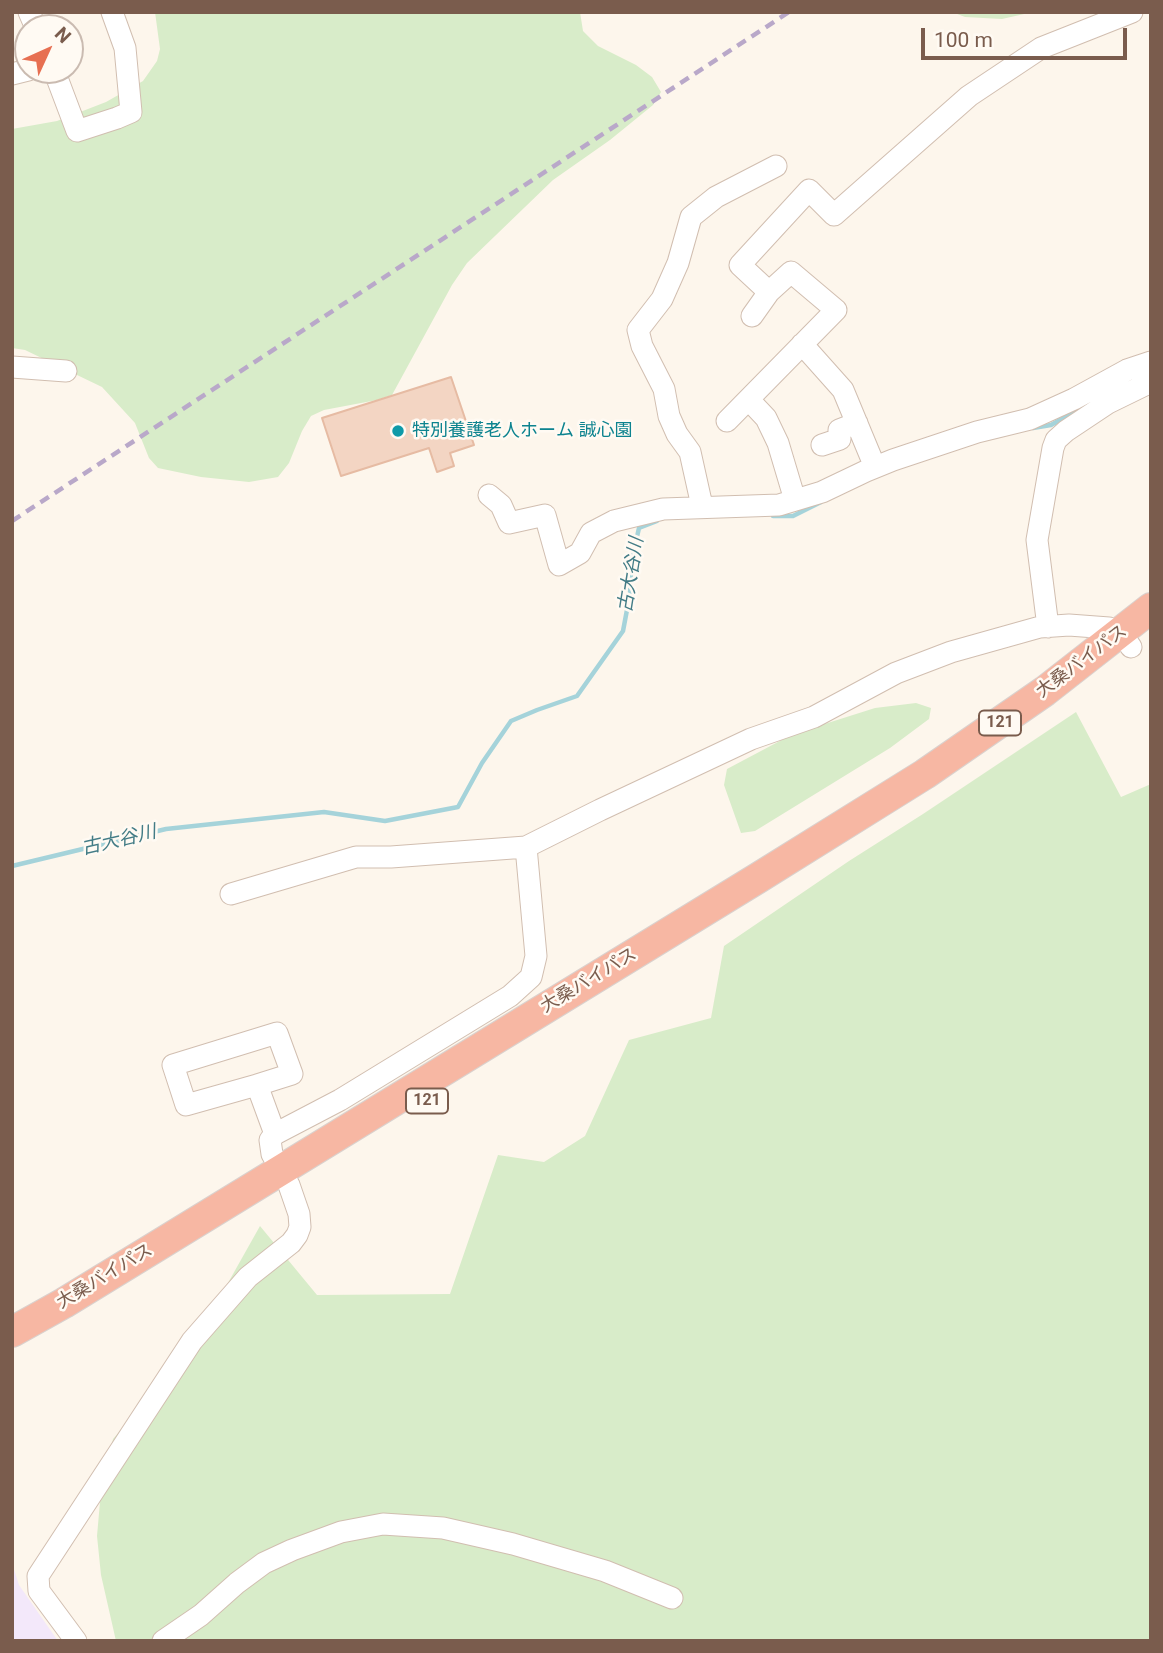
<!DOCTYPE html>
<html>
<head>
<meta charset="utf-8">
<style>
	body { margin:0 }
	#map { position:relative; width:1163px; height:1653px; overflow:hidden; background:#fdf6ec; font-family:Roboto,sans-serif }
	canvas { display:block }
	.frame { position:absolute; inset:0; border:14px solid #7a5c4d; pointer-events:none }
	.north { position:absolute; left:14px; top:14px; width:70px; height:70px; box-sizing:border-box; background:#fffaf3; border:2px solid #cabbb1; border-radius:50%; rotate:45deg; font-size:19px; font-weight:700; line-height:28px; text-align:center; color:#7a5c4d }
	.north::after { content:''; display:block; margin:auto; width:24px; height:32px; background:#e76f51; clip-path:polygon(50% 0,100% 100%,50% 72%,0 100%) }
	.scale { position:absolute; left:921px; top:28px; width:206px; height:32px; box-sizing:border-box; border:4px solid #7a5c4d; border-top:0; padding-left:9px; font-size:21px; line-height:24px; white-space:nowrap; color:#7a5c4d; -webkit-text-stroke:5px #fffaf3; paint-order:stroke }
</style>
</head>
<body>
<div id="map">
<canvas width="1163" height="1653"></canvas>
<div class="frame"></div>
<div class="north">N</div>
<div class="scale">100 m</div>
</div>
<script>
const ctx = document.querySelector('canvas').getContext('2d');
ctx.lineJoin = 'round';
function fill(path, color) { ctx.fillStyle = color; ctx.fill(path, 'evenodd'); }
const shape = rows => new Path2D(rows.map(r => 'M' + r).join(''));
function strokePath(path, color, width, dash) { ctx.strokeStyle = color; ctx.lineWidth = width; ctx.lineCap = dash ? 'butt' : 'round'; ctx.setLineDash(dash || []); ctx.stroke(path); }
function drawText(font, color, halo, rows, align = 'center') {
  ctx.font = font + ' Roboto,"Noto Sans JP",sans-serif'; ctx.lineWidth = 5; ctx.setLineDash([]); ctx.textBaseline = 'middle'; ctx.strokeStyle = halo; ctx.fillStyle = color; for (const [text, x, y, turn = 0] of rows) {
    ctx.save(); ctx.translate(x, y); ctx.rotate((+turn || 0) * Math.PI / 180); ctx.textAlign = isNaN(turn) ? turn : align; if (halo) ctx.strokeText(text, 0, 0); ctx.fillText(text, 0, 0); ctx.restore();
  }
}
fill(shape([
	[12,1563,19,1585,58,1641,12,1641]
]), '#f3e8fa');
fill(shape([
	[155,12,580,12,583,31,598,46,636,65,652,77,661,92,653,105,610,140,553,180,467,263,452,285,392,395,377,400,324,410,311,416,302,431,289,463,278,477,249,482,201,477,158,468,149,458,135,423,102,387,25,350,12,348,12,129,57,121,106,102,143,81,157,61,160,49],
	[952,12,1033,12,1002,19,965,17],
	[916,703,931,708,929,719,890,748,755,831,741,833,724,785,727,769,793,734,875,708],
	[1076,712,1121,797,1151,784,1151,1641,116,1641,101,1575,97,1536,100,1502,113,1439,133,1416,170,1386,260,1226,317,1295,450,1294,498,1155,544,1162,585,1136,629,1040,711,1018,724,946,849,861,923,814]
]), '#d8ecc9');
strokePath(shape([
	[1033,428,1051,425,1092,402],
	[773,516,793,516,821,502],
	[12,866,166,829,324,812,385,821,458,807,482,763,511,721,537,710,577,696,623,631,630,594,631,563,639,528,657,521]
]), '#a5d3da', 4.5);
const building = shape([
	[451,377,474,445,450,453,454,466,437,472,429,448,341,476,322,418,451,377]
]);
fill(building, '#f3d5c3');
strokePath(building, '#e6bba3', 2);
const minor = shape([
	[29,12,36,28],
	[54,70,77,131,117,118,131,112,125,48,112,12],
	[12,74,28,70],
	[769,292,740,265,809,190,834,215,969,96,1041,48,1132,12],
	[802,344,843,390,875,467],
	[12,367,66,371],
	[749,400,766,418,778,443,795,500],
	[727,421,836,310,791,272,769,292,752,316],
	[822,445,840,439,839,430,857,423],
	[489,495,501,505,509,523,545,515,559,565,580,553,591,533,614,521,663,509,779,505,822,492,866,471,893,460,977,432,1030,419,1074,399,1127,370,1151,362],
	[702,506,690,452,677,434,669,416,664,389,642,346,638,330,662,299,678,263,691,217,716,197,776,166],
	[1048,627,1037,540,1053,448,1056,440,1066,431,1108,403,1151,382],
	[231,894,356,857,391,857,526,847,600,810,751,739,814,717,896,673,951,652,1040,627,1069,625,1109,628,1121,633,1131,647],
	[257,1085,186,1105,173,1065,277,1033,292,1074,257,1085,275,1134],
	[76,1641,39,1591,38,1576,192,1341,248,1277,291,1243,297,1235,300,1227,299,1214,289,1185,272,1154,270,1140,275,1134,340,1100,510,996,531,977,536,956,526,847],
	[163,1641,201,1615,237,1583,264,1563,292,1550,341,1532,383,1524,443,1528,513,1544,605,1571,672,1598]
]);
const highway = shape([
	[12,1332,64,1303,758,878,925,774,1045,691,1151,608]
]);
strokePath(minor, '#d1beb0', 23);
strokePath(highway, '#dad1cd', 32);
strokePath(minor, '#fff', 21);
strokePath(highway, '#f7b7a3', 30);
strokePath(shape([
	[12,521,789,12]
]), '#b9a8c9', 4.5, [10, 7]);
for (const [x, y, r, color] of [
	[398,431,7,"#0f9aa8"]
]) { const dot = new Path2D(); dot.arc(x, y, r, 0, 2 * Math.PI); ctx.fillStyle = color; ctx.fill(dot); strokePath(dot, '#fffaf3', 2.5); }
for (const [x, y, w] of [
	[1000,723,42],
	[427,1101,42]
]) { const box = new Path2D(); box.roundRect(x - w / 2, y - 12.5, w, 25, 5); ctx.fillStyle = '#fffaf3'; ctx.fill(box); strokePath(box, '#7a5c4d', 2); }
drawText('bold 16px', '#7a5c4d', null, [
	["121",1000,723],
	["121",427,1101]
]);
drawText('18px', '#0d838f', '#fffaf3', [
	["特別養護老人ホーム 誠心園",412,431]
], 'left');
drawText('18px', '#7a5c4d', '#fffaf3', [
	["大桑バイパス",1082,662,-37],
	["大桑バイパス",589,981,-31],
	["大桑バイパス",105,1277,-31]
]);
drawText('italic 19px', '#437c86', '#fffaf3', [
	["古大谷川",632,575,-81],
	["古大谷川",119,841,-13]
]);
</script>
</body>
</html>
